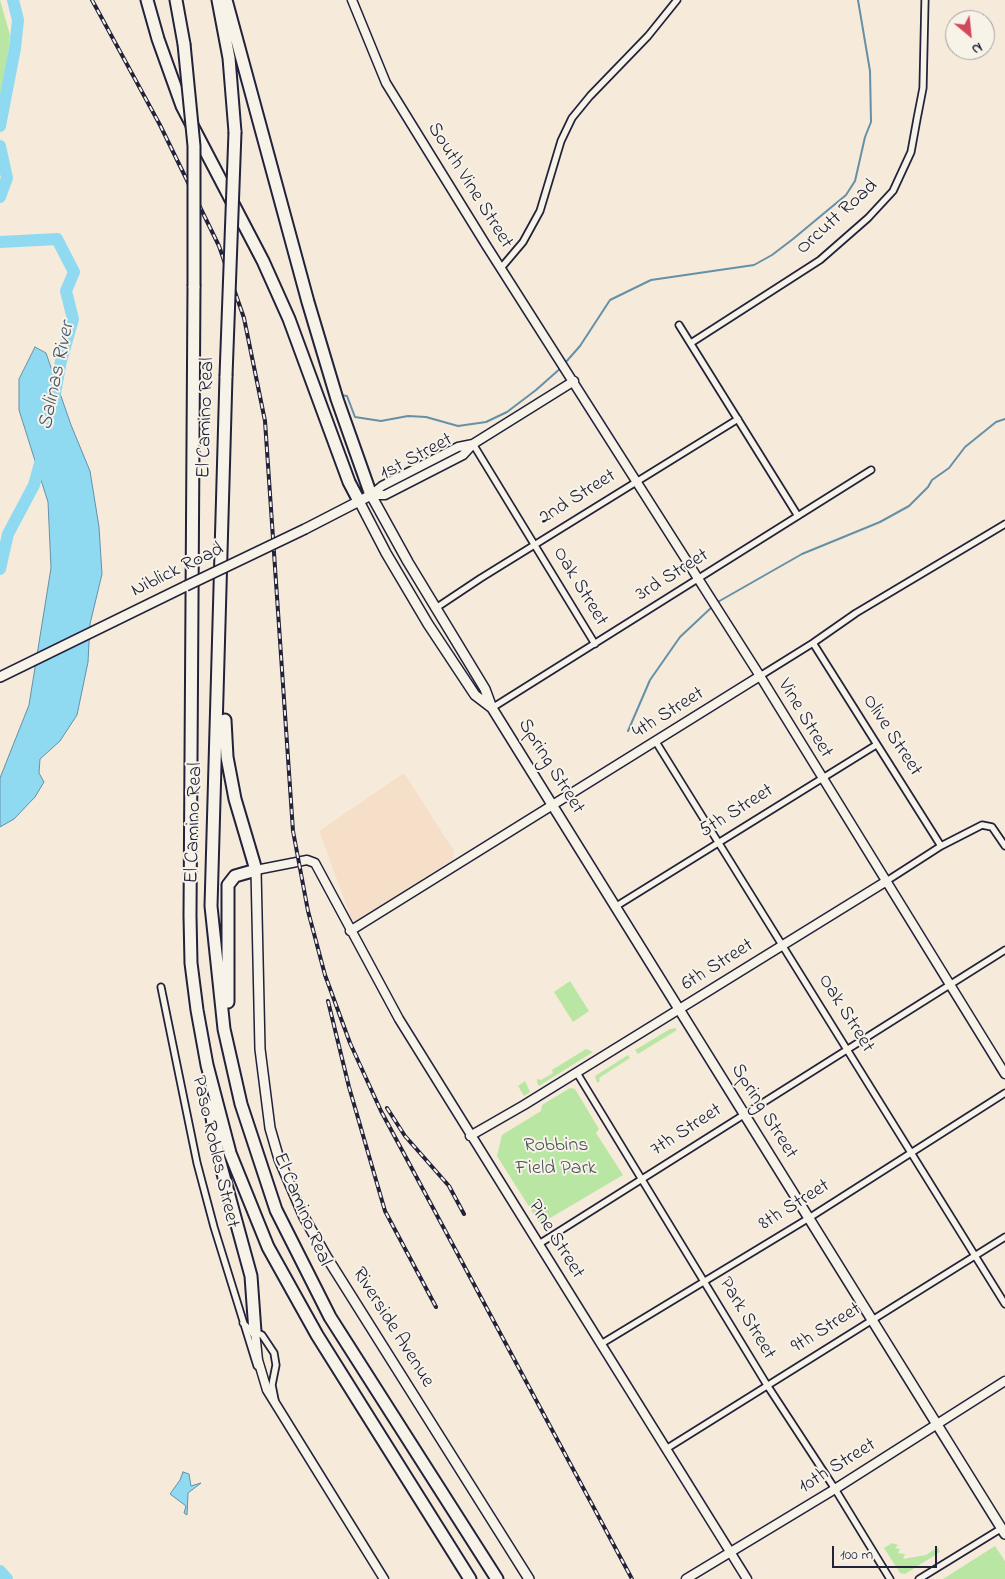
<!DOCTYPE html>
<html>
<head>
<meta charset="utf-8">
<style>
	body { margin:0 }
	#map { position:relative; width:1005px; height:1579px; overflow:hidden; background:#f6eada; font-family:"Indie Flower",sans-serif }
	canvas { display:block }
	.north { position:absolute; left:945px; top:10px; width:50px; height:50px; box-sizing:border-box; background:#f7f3e8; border:1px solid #a29fa3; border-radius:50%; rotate:152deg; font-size:14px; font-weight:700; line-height:20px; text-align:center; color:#22223b }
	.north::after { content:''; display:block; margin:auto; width:18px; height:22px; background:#d1495b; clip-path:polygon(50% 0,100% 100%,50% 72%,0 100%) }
	.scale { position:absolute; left:832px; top:1546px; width:105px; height:22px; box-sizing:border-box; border:2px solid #22223b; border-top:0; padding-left:6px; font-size:15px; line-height:18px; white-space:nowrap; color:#22223b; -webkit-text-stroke:4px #f7f3e8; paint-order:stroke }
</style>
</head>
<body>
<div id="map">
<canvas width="1005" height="1579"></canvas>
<div class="north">N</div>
<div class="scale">100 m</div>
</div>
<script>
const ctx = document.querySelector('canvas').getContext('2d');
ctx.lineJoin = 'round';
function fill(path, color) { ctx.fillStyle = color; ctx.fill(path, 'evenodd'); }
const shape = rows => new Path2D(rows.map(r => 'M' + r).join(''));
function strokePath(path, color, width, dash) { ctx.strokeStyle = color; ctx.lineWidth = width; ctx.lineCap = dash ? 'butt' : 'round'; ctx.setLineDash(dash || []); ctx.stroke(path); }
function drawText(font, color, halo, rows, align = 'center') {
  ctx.font = font + ' "Indie Flower",sans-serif'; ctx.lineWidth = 4; ctx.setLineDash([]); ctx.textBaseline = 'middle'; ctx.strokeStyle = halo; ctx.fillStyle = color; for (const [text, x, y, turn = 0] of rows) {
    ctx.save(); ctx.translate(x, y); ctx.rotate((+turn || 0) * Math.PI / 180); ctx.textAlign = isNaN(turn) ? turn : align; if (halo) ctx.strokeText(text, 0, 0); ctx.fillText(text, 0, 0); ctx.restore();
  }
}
fill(shape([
	[404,773,454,851,453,859,359,921,352,920,319,831]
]), '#f5dfc9');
fill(shape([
	[0,0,10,35,7,64,0,96],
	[570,981,589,1011,573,1022,554,992],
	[675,1028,677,1030,638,1054,635,1050,670,1029],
	[586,1049,593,1052,539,1086,537,1083,537,1079,541,1080,553,1073,552,1070],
	[628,1055,630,1058,599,1078,600,1081,597,1083,595,1076],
	[525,1081,530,1092,524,1096,518,1086],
	[570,1088,575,1089,599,1129,596,1133,623,1175,540,1224,497,1156,502,1135,541,1111,542,1105],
	[756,1325,772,1350,766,1354,762,1352,750,1332],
	[892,1543,898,1545,895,1548,900,1549,898,1553,905,1554,903,1559,926,1555,938,1547,940,1552,905,1574,900,1573,884,1548],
	[995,1546,1005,1561,1005,1579,943,1579]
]), '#bae6a4');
const water = shape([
	[35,347,46,353,71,425,90,471,99,527,102,574,90,624,88,662,77,715,60,741,40,759,39,773,44,782,35,797,14,819,0,827,0,778,29,705,51,568,48,502,19,410,19,379,35,347],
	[183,1472,189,1474,191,1486,201,1483,188,1493,187,1515,184,1513,186,1506,170,1494,180,1480,183,1472]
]);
fill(water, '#90daf1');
strokePath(water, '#6490a8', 1);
strokePath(shape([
	[565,363,580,346,610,300,651,280,754,265,772,255,793,239,846,195,855,181,865,137,871,122,870,71,858,0],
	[340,395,347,396,355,417,381,421,408,416,426,417,458,426,486,422,507,412,536,390,562,367],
	[716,603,802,554,880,522,909,506,928,487,932,480,949,468,965,447,996,422,1005,419],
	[628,731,650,680,680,637,713,606]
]), '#6490a8', 2);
strokePath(shape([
	[0,126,15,48,18,20,13,0],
	[0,146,7,178,0,197],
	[0,242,57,239,74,272,66,291,73,319,61,361,54,399],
	[0,569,8,534,34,485,42,456],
	[0,1571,7,1579]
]), '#90daf1', 12);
const minor = shape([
	[501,268,523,242,540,211,561,141,572,118,590,96,648,36,677,0],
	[679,325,798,516],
	[691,343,820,260,868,218,893,191,911,152,917,119,923,88,925,0],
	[473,444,595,644],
	[436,608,481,578,738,419],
	[813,643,941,846],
	[760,676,813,643,856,613,1005,524],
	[492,708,871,470],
	[656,742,1005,1304],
	[885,882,941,846,982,825,992,827,1005,846],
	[615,907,876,745],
	[161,987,197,1163,214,1227,257,1366],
	[577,1073,767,1385,835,1489,890,1579],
	[539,1244,1005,950],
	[243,1323,250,1330,262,1335,274,1353,276,1365,272,1385,275,1400],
	[601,1344,809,1218,1005,1093],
	[666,1449,1005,1237],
	[919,1579,1002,1528]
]);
const tertiary = shape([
	[352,0,386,83,486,245,760,676,1005,1074],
	[371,495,385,495,463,455,473,444,574,381],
	[371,495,382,486,458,447,473,444],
	[256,870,307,860,315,863,399,1019,747,1579],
	[350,931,760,676],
	[470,1136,524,1105,885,882],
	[255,1332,258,1360,267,1390,384,1579],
	[686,1579,835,1489,1005,1381]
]);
const secondary = shape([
	[359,501,386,553,428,624,475,695,492,708],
	[305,529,371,495,408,562,485,689,492,708,1005,1534],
	[0,677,186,586],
	[256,870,260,1049,270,1128,279,1159,304,1217,326,1256,529,1579]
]);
const motorway = shape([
	[147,0,158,39,182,106,263,261,289,319,349,482,359,501],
	[176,0,184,44],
	[218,0,229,58,235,132],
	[226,0,308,302,337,399,371,495],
	[194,286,190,916,191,963,197,1010,207,1065,230,1153,268,1247,317,1335,470,1579],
	[226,376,211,906,224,1029,241,1104,276,1210,330,1317,497,1579],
	[225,720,227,757,235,799,256,870,235,876,228,885,228,1002],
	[210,1106,219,1159,251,1276,255,1332]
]);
strokePath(minor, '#22223b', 9);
strokePath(tertiary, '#22223b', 11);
strokePath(secondary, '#22223b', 12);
strokePath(motorway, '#22223b', 15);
strokePath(minor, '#f7f3e8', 5.5);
strokePath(tertiary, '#f7f3e8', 8);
strokePath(secondary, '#f7f3e8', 9);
strokePath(motorway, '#f7f3e8', 11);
const rail = shape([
	[92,0,160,125,219,246,244,318,265,421,293,831,308,911,325,975,350,1043,381,1111,632,1579],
	[328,1001,349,1087,385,1211,436,1307],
	[387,1108,405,1136,449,1186,464,1214]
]);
strokePath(rail, '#22223b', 4);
strokePath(rail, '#f7f3e8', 2, [5.5]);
const secondaryBridge = shape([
	[186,586,305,529]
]);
const motorwayBridge = shape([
	[184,44,194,146,194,286],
	[226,376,235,132]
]);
strokePath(secondaryBridge, '#22223b', 12, []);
strokePath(motorwayBridge, '#22223b', 15, []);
strokePath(secondaryBridge, '#f7f3e8', 9);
strokePath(motorwayBridge, '#f7f3e8', 11);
drawText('20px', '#22223b', '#f7f3e8', [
	["South Vine Street",469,186,58],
	["Orcutt Road",838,218,-42],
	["El Camino Real",207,418,-88],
	["1st Street",417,458,-28],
	["2nd Street",578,498,-32],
	["Niblick Road",178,571,-26],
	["3rd Street",673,576,-32],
	["Oak Street",579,587,59],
	["4th Street",669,714,-32],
	["Vine Street",804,719,59],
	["Olive Street",891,736,57],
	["Spring Street",550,767,58],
	["5th Street",737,812,-32],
	["El Camino Real",195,823,-88],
	["6th Street",718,966,-32],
	["Oak Street",845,1014,58],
	["Spring Street",763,1112,58],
	["7th Street",687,1131,-33],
	["Paso Robles Street",214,1152,77],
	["8th Street",795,1206,-32],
	["El Camino Real",301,1210,67],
	["Pine Street",555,1240,58],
	["Park Street",746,1319,59],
	["Riverside Avenue",392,1328,58],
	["9th Street",827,1329,-32],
	["10th Street",838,1467,-32]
]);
drawText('20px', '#485355', '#f7f3e8', [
	["Robbins",556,1147],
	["Field Park",556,1170]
]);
drawText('italic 21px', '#435972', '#f7f3e8', [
	["Salinas River",58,376,-78]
]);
</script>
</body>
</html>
